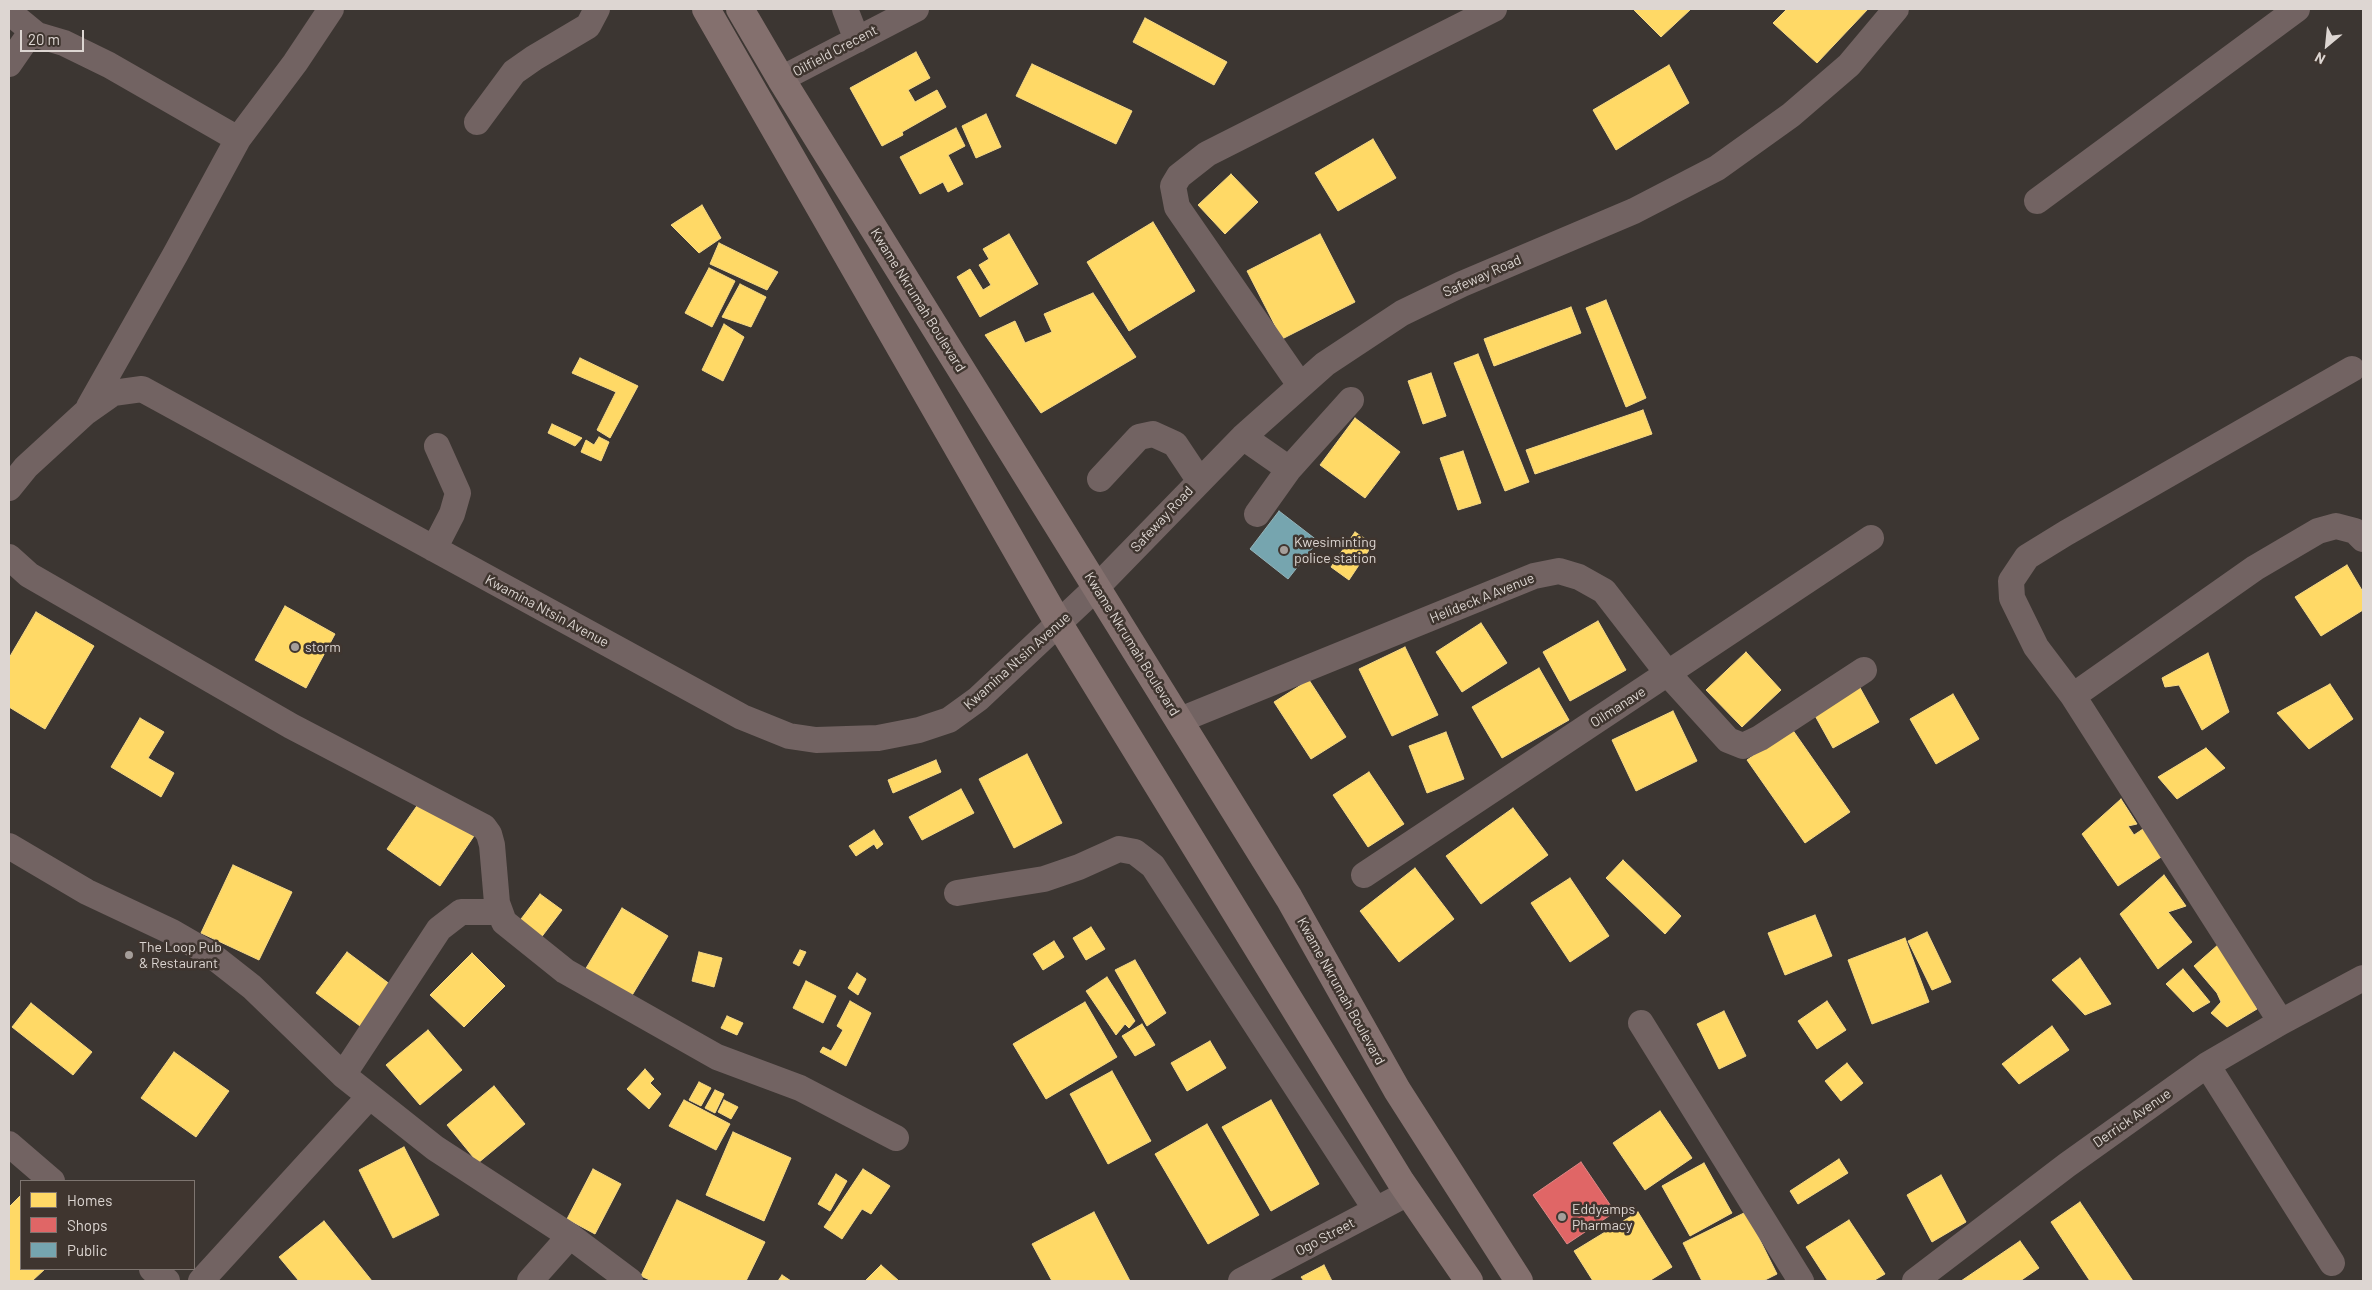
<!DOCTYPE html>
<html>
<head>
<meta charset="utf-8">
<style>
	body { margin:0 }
	#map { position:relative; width:2372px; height:1290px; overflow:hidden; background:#3c3632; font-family:Barlow,sans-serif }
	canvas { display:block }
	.frame { position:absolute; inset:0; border:10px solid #ddd6d2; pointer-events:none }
	.legend { position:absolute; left:20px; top:1180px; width:175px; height:90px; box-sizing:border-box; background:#3f352f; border:1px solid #7e7570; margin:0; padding:6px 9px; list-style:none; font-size:15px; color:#ddd6d2 }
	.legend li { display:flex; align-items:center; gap:10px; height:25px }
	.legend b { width:25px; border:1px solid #7e7570 }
	.north { position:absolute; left:2302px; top:20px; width:50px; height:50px; -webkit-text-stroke:4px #3f352f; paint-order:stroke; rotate:208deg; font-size:14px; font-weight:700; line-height:20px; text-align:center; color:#ddd6d2 }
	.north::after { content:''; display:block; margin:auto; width:18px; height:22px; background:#ddd6d2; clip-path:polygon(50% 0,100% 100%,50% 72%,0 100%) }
	.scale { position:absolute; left:20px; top:30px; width:64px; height:22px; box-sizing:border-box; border:2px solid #ddd6d2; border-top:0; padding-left:6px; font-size:15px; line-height:18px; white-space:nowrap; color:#ddd6d2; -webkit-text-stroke:4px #3f352f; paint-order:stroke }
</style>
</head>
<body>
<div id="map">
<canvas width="2372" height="1290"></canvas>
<div class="frame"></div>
<ul class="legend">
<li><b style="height:14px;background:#ffd966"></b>Homes</li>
<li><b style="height:14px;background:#e06666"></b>Shops</li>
<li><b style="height:14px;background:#76a5af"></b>Public</li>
</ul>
<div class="north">N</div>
<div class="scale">20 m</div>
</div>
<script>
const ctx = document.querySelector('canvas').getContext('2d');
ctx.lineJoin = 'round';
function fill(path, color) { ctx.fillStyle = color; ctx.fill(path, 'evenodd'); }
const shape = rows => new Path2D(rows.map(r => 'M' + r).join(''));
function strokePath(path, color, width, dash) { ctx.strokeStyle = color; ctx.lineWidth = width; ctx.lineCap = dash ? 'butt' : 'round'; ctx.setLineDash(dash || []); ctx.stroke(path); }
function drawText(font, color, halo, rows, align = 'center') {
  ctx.font = font + ' Barlow,sans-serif'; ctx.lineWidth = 5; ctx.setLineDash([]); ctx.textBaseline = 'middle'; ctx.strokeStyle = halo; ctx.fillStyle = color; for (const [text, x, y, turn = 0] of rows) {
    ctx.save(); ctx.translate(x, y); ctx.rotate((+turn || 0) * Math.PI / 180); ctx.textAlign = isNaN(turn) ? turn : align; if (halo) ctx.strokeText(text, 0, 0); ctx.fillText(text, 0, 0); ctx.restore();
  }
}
const homes = shape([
	[1633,9,1691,9,1661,37,1633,9],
	[1787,9,1868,9,1817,63,1773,23,1787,9],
	[1145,18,1227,62,1214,85,1133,42,1145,18],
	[916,52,930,78,908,90,915,102,937,90,946,107,902,132,903,135,882,146,850,88,916,52],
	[1032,64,1132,111,1116,144,1016,96,1032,64],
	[1669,65,1689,103,1616,150,1593,110,1669,65],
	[986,114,1001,147,976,158,962,126,986,114],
	[956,128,965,146,948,155,963,184,948,192,943,182,920,194,900,157,956,128],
	[1373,139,1396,178,1338,211,1315,173,1373,139],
	[1231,174,1258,202,1225,234,1198,205,1231,174],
	[702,205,721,238,699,253,671,225,702,205],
	[1153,222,1195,291,1129,331,1087,262,1153,222],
	[1009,234,1038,284,980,317,957,277,970,269,983,290,991,285,979,265,989,259,983,249,1009,234],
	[1320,234,1355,302,1282,339,1247,271,1320,234],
	[719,243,778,272,767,290,710,264,719,243],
	[709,268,735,281,712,327,685,313,709,268],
	[740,284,766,297,751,327,722,317,740,284],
	[1093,293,1136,357,1041,413,985,335,1015,321,1025,343,1052,332,1044,314,1093,293],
	[1606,300,1646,398,1626,407,1586,308,1606,300],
	[1571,307,1581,333,1494,366,1484,339,1571,307],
	[724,324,744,337,723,381,702,370,724,324],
	[1478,354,1529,482,1505,491,1454,363,1478,354],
	[580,358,638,386,610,438,597,430,616,392,572,373,580,358],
	[1431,373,1446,416,1423,424,1408,381,1431,373],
	[1643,410,1652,434,1535,474,1526,450,1643,410],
	[1355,418,1400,452,1365,498,1320,465,1355,418],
	[552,424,582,438,575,446,548,433,552,424],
	[599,437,609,442,601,461,581,452,586,440,594,445,599,437],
	[1463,451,1481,503,1458,510,1440,458,1463,451],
	[1355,532,1373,544,1349,580,1331,567,1355,532],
	[2347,565,2363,592,2363,610,2321,636,2295,597,2347,565],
	[285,606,335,634,306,688,255,660,285,606],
	[36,612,94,646,45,729,9,707,9,658,36,612],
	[1598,621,1626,670,1570,701,1543,652,1598,621],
	[1481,623,1507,663,1462,692,1436,652,1481,623],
	[1405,647,1438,715,1392,736,1359,669,1405,647],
	[1746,652,1781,690,1742,727,1706,690,1746,652],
	[2208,653,2229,712,2202,730,2179,685,2165,687,2162,678,2208,653],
	[1539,668,1569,720,1502,758,1472,707,1539,668],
	[1309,680,1346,737,1311,759,1274,702,1309,680],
	[2330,684,2353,719,2309,749,2277,713,2330,684],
	[1859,686,1879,722,1833,748,1813,712,1859,686],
	[1953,694,1979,739,1936,764,1910,719,1953,694],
	[1673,711,1697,761,1636,791,1612,740,1673,711],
	[140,718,164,732,148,758,174,773,161,797,111,767,140,718],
	[1792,729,1850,812,1805,843,1747,760,1792,729],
	[1446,732,1464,779,1427,793,1409,746,1446,732],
	[2206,748,2225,768,2177,799,2158,777,2206,748],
	[1027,754,1062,823,1014,848,979,779,1027,754],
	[936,760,941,772,893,793,888,780,936,760],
	[1369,772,1404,824,1368,847,1333,795,1369,772],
	[961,789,974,813,922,840,909,817,961,789],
	[2121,799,2137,824,2128,826,2134,835,2149,825,2167,853,2118,886,2082,834,2121,799],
	[421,800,474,836,440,886,387,849,421,800],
	[1513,808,1548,855,1481,904,1446,856,1513,808],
	[874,830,883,844,877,849,874,844,856,856,849,846,874,830],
	[1623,860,1681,916,1665,934,1606,878,1623,860],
	[233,865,292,892,259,960,201,933,233,865],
	[1415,868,1454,919,1399,962,1360,911,1415,868],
	[2164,875,2186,906,2168,912,2192,942,2158,969,2120,914,2164,875],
	[1570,878,1609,936,1570,962,1531,903,1570,878],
	[540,894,562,910,540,939,518,923,540,894],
	[622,908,668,936,628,1002,582,975,622,908],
	[1815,915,1832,956,1785,975,1768,933,1815,915],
	[1091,927,1105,949,1086,960,1073,938,1091,927],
	[1927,932,1951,982,1932,990,1908,941,1927,932],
	[1905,938,1929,1002,1872,1024,1848,960,1905,938],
	[1054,941,1064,957,1043,970,1033,954,1054,941],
	[2219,944,2257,1009,2227,1027,2211,1013,2221,1002,2217,993,2194,966,2219,944],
	[800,950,806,952,799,966,793,963,800,950],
	[347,952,391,985,360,1026,316,993,347,952],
	[699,952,722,958,714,987,692,981,699,952],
	[472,953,505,986,464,1027,430,995,472,953],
	[2080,958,2111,1004,2085,1015,2052,980,2080,958],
	[1135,960,1166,1013,1147,1026,1115,970,1135,960],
	[2183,969,2210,1002,2193,1012,2166,984,2183,969],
	[857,973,866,979,858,995,848,988,857,973],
	[1107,977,1135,1021,1129,1028,1125,1024,1116,1035,1086,991,1107,977],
	[806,981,836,996,823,1023,793,1008,806,981],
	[850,1001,871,1013,846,1066,820,1052,823,1047,831,1051,843,1030,837,1026,850,1001],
	[1827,1001,1846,1030,1817,1049,1798,1021,1827,1001],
	[1085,1002,1117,1057,1046,1099,1013,1044,1085,1002],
	[31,1003,92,1052,73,1075,12,1027,31,1003],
	[1724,1011,1746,1056,1719,1069,1697,1024,1724,1011],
	[727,1016,743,1023,737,1035,721,1028,727,1016],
	[1142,1024,1155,1045,1135,1056,1122,1036,1142,1024],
	[2052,1026,2069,1050,2019,1084,2002,1064,2052,1026],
	[428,1030,462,1070,420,1105,386,1065,428,1030],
	[1210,1041,1226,1068,1187,1091,1171,1063,1210,1041],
	[174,1052,229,1091,196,1137,141,1098,174,1052],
	[1847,1063,1863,1083,1841,1101,1825,1081,1847,1063],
	[645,1069,654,1079,650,1083,661,1094,649,1109,627,1089,645,1069],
	[1112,1071,1151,1141,1108,1164,1070,1094,1112,1071],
	[699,1082,711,1088,701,1106,689,1100,699,1082],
	[494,1086,525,1124,478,1163,447,1125,494,1086],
	[715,1090,724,1094,715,1113,705,1108,715,1090],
	[684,1100,730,1124,716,1150,669,1126,684,1100],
	[724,1100,738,1107,731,1119,718,1112,724,1100],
	[1271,1100,1319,1184,1271,1211,1222,1127,1271,1100],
	[1660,1111,1692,1158,1645,1190,1613,1143,1660,1111],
	[1207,1124,1259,1215,1208,1244,1155,1154,1207,1124],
	[733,1132,791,1158,764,1221,706,1195,733,1132],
	[404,1147,439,1215,393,1238,359,1170,404,1147],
	[1839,1159,1848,1173,1798,1204,1790,1191,1839,1159],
	[1704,1163,1732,1213,1690,1236,1662,1186,1704,1163],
	[593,1169,621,1184,595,1234,567,1219,593,1169],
	[863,1169,890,1186,871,1214,862,1209,842,1239,824,1227,863,1169],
	[836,1174,847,1181,830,1211,818,1204,836,1174],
	[1941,1175,1966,1222,1932,1242,1907,1195,1941,1175],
	[21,1195,21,1269,45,1269,32,1281,9,1281,9,1207,21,1195],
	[677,1200,765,1242,746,1281,652,1281,641,1276,677,1200],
	[2080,1202,2133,1281,2090,1281,2051,1222,2080,1202],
	[1094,1212,1130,1281,1052,1281,1032,1244,1094,1212],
	[1638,1212,1672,1267,1649,1281,1593,1281,1574,1251,1638,1212],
	[1746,1212,1777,1274,1763,1281,1702,1281,1683,1243,1746,1212],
	[1849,1220,1885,1274,1873,1281,1828,1281,1806,1247,1849,1220],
	[324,1221,372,1281,299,1281,279,1257,324,1221],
	[2020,1241,2039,1268,2020,1281,1961,1281,2020,1241],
	[881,1265,899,1281,865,1281,881,1265],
	[1324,1265,1332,1281,1304,1281,1301,1277,1324,1265],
	[782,1275,791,1281,778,1281,782,1275]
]);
fill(homes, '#ffd966');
strokePath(homes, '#f5d886', 1);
const shops = shape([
	[1581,1162,1615,1212,1567,1244,1533,1195,1581,1162]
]);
fill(shops, '#e06666');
strokePath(shops, '#df8886', 1);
const public = shape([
	[1279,511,1318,541,1288,579,1250,549,1279,511]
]);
fill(public, '#76a5af');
strokePath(public, '#95b4ba', 1);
strokePath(shape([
	[845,9,857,40],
	[9,12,37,35],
	[9,64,27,38,37,35,64,43,109,65,238,139],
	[781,79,916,9],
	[477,122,514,72,534,58,588,26,597,9],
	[2037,201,2297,9],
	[1300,385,1177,207,1173,186,1179,176,1207,154,1494,9],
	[89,407,175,255,238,139,295,63,331,9],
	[1243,437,1289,469,1257,514],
	[1289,469,1351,400],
	[1100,479,1139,437,1153,434,1175,444,1199,480],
	[9,488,26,467,86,412,113,393,142,389,742,717,789,736,816,740,878,738,919,730,949,720,978,699,1096,588,1243,437,1325,364,1402,313,1462,284,1634,211,1717,168,1791,115,1849,65,1896,9],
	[434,549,452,514,458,493,437,446],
	[9,557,29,575,291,726,484,827,489,834,492,845,497,903,504,922,565,971,717,1057,800,1088,896,1138],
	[2073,696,2255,568,2318,531,2336,526,2355,531,2363,539],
	[1180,720,1534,576,1559,571,1579,577,1604,591,1669,675,1728,740,1743,746,1760,738,1864,670],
	[9,846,87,892,172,932,210,954,252,987,343,1075,435,1148,570,1236,630,1281],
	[1364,875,1871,538],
	[957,893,1044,879,1079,867,1119,849,1135,852,1153,866,1376,1210],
	[2281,1022,2073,696,2036,647,2012,598,2011,581,2027,557,2066,533,2352,369],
	[1641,1023,1801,1281],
	[2207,1065,2332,1263],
	[343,1075,439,929,461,912,499,912],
	[9,1144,52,1181],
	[152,1269,167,1281],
	[201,1281,369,1097],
	[530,1281,570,1236],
	[1241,1281,1408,1193],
	[1915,1281,2067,1165,2207,1065,2281,1022,2363,978]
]), '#726362', 26);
strokePath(shape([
	[706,9,1059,624,1401,1182,1469,1281],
	[740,9,781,79,1289,898,1397,1090,1519,1281]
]), '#84706e', 28);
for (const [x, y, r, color] of [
	[1284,550,5,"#a59e9a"],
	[295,647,5,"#a59e9a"],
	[129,955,5,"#a59e9a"],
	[1562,1217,5,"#a59e9a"]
]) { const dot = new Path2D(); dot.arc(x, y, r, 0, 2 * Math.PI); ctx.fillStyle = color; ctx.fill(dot); strokePath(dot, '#3f352f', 2); }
drawText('14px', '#ddd6d2', '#3f352f', [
	["Oilfield Crecent",835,51,-28],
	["Safeway Road",1482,276,-24],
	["Kwame Nkrumah Boulevard",918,300,58],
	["Safeway Road",1162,519,-47],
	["Helideck A Avenue",1482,598,-22],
	["Kwamina Ntsin Avenue",547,611,28],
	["Kwame Nkrumah Boulevard",1132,644,58],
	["Kwamina Ntsin Avenue",1017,661,-42],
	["Oilmanave",1618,707,-33],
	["Kwame Nkrumah Boulevard",1341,991,61],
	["Derrick Avenue",2132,1118,-35],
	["Ogo Street",1325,1237,-28]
]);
drawText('14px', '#ddd6d2', '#3f352f', [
	["Kwesiminting",1294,542],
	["police station",1294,558],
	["storm",305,647],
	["The Loop Pub",139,947],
	["& Restaurant",139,963],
	["Eddyamps",1572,1209],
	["Pharmacy",1572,1225]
], 'left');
</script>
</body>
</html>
